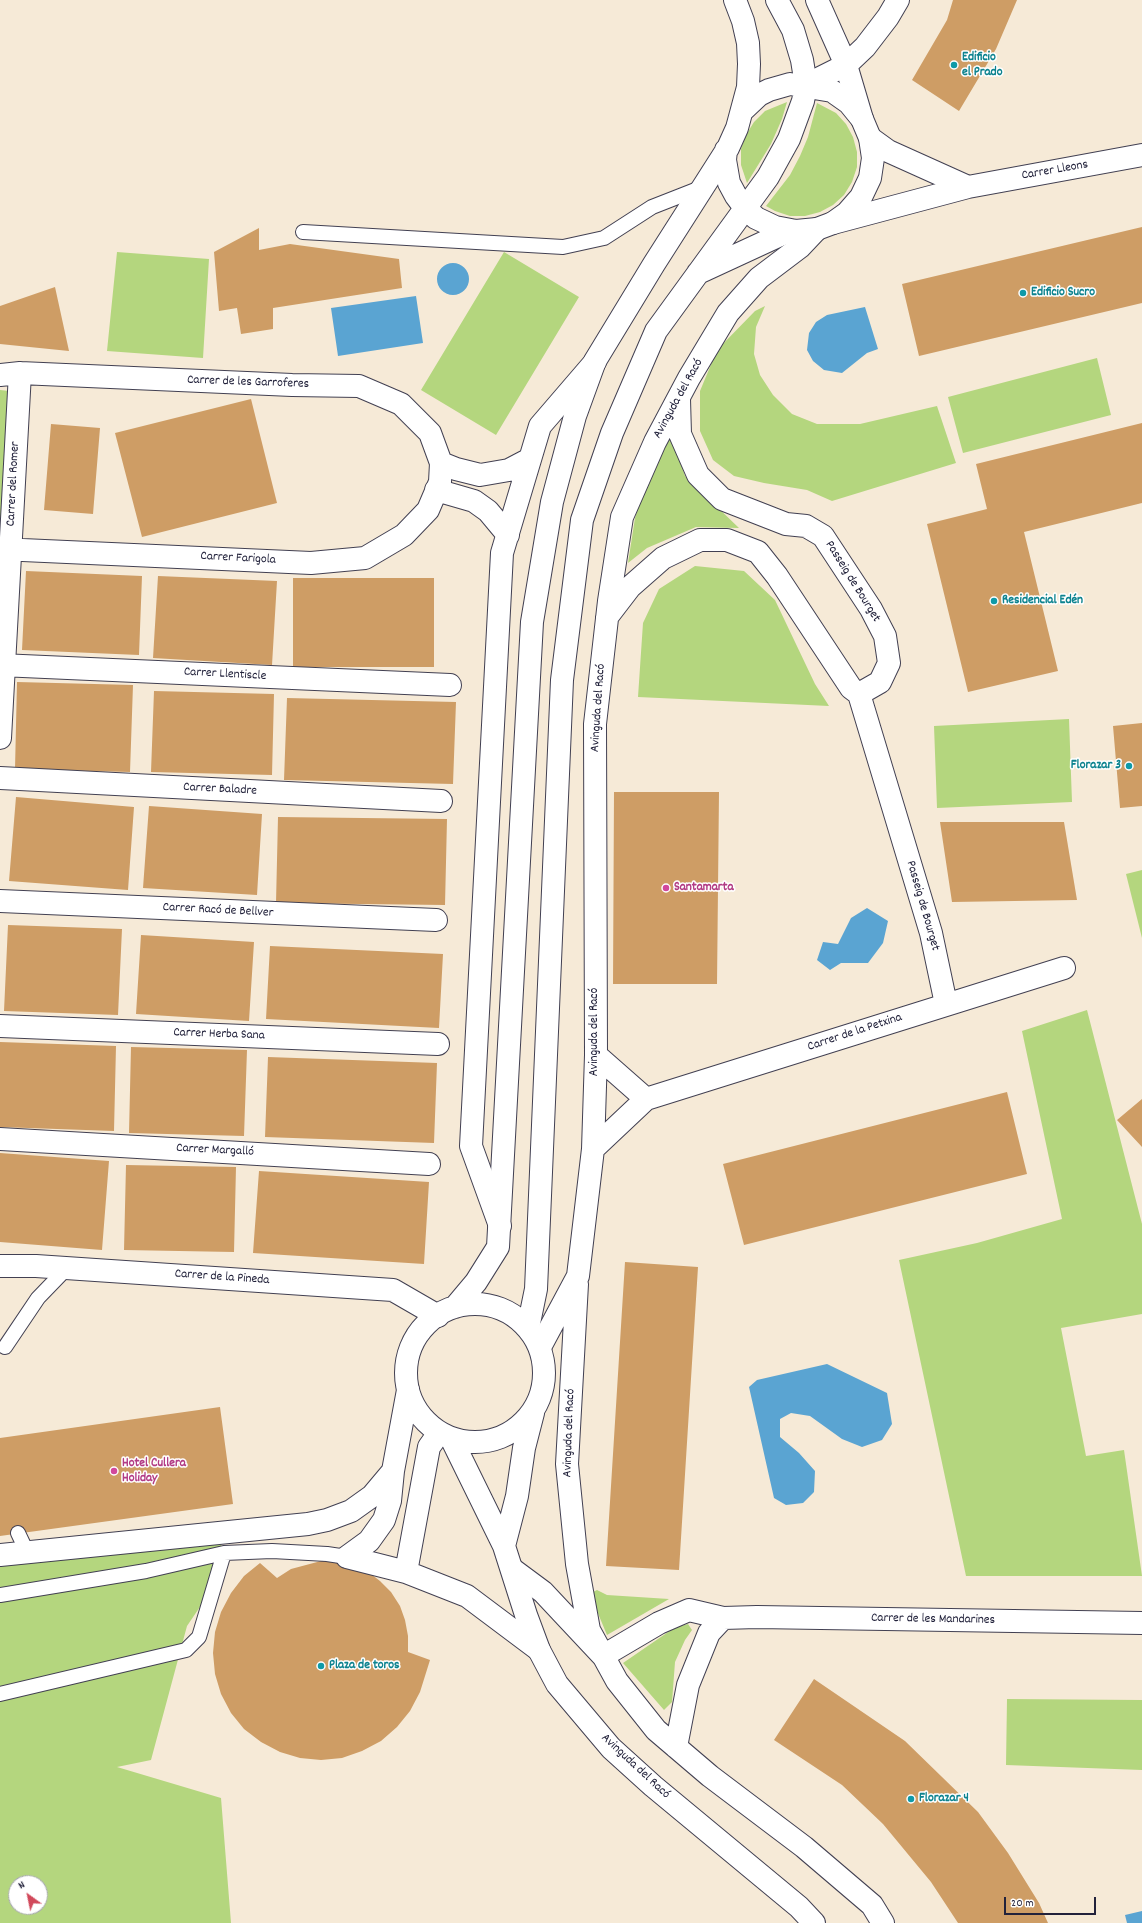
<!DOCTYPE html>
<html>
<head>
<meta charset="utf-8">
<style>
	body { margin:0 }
	#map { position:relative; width:1142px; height:1923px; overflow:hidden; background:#f6ead7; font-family:Dekko,sans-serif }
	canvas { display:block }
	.north { position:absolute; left:8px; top:1875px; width:40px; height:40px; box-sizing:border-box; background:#fff; border:1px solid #a7a7b1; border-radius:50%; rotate:327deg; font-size:11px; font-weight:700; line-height:16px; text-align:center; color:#22223b }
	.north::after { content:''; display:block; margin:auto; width:14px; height:18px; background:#d1495b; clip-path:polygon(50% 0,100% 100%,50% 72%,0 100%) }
	.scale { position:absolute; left:1004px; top:1897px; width:92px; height:18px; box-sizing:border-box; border:2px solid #22223b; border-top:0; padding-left:5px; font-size:12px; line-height:14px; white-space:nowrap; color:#22223b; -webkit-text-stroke:3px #fff; paint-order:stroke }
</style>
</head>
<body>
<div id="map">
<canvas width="1142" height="1923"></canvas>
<div class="north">N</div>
<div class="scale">20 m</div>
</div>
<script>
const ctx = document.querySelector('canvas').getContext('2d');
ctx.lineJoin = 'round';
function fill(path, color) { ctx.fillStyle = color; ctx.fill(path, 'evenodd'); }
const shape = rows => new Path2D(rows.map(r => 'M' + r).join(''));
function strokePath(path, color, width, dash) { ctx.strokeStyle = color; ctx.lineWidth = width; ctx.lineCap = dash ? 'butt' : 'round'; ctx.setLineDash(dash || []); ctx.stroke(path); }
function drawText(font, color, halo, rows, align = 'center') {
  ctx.font = font + ' Dekko,sans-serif'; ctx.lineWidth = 3; ctx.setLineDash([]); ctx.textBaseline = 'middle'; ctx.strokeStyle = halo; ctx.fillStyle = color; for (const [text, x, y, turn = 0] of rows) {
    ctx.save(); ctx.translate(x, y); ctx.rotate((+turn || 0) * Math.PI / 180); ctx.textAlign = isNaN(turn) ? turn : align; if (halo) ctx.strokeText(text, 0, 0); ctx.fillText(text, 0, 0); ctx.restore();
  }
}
fill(shape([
	[787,102,782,119,771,144,747,183,741,165,741,149,746,135,754,122,765,111],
	[817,103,836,113,846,124,853,137,857,152,857,167,852,182,844,195,833,205,820,212,805,216,790,216,775,211,766,206,790,175,800,156,808,137],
	[117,252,209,259,203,358,107,351],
	[504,252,579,297,496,435,421,390],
	[765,306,756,327,754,354,760,375,773,395,792,414,817,424,860,424,937,406,956,463,832,501,807,490,764,483,734,476,713,460,700,431,700,391,717,350,755,311],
	[1097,358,1111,415,963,453,948,397],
	[0,390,9,391,1,526,0,526],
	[668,420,685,476,739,528,696,527,647,548,628,563,635,518,652,459],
	[695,566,744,571,775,600,815,684,829,706,638,697,643,623,659,589],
	[1069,719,1072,802,937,808,934,726],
	[1142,870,1142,938,1126,874],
	[1087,1010,1142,1224,1142,1314,1061,1328,1086,1456,1124,1450,1142,1576,966,1576,899,1260,977,1243,1062,1219,1022,1031],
	[224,1534,210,1592,187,1626,151,1760,117,1767,221,1798,231,1923,0,1923,0,1564],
	[16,1883,40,1883,40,1907,16,1907],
	[597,1590,607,1595,669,1599,607,1635,592,1599,591,1593],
	[688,1624,692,1630,685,1640,675,1662,672,1702,664,1710,623,1663,674,1628],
	[1007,1699,1142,1700,1142,1770,1006,1765]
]), '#b4d67e');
fill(shape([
	'437 279a16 16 0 1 1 32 0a16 16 0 1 1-32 0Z',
	[416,296,423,343,338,356,331,308],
	[865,307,878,349,867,353,842,373,824,370,813,361,807,350,809,333,816,322,827,315],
	[867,908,888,921,883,943,868,963,841,963,830,970,817,960,823,942,838,944,851,918],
	[827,1364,887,1393,892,1424,882,1440,862,1447,842,1439,810,1416,791,1413,780,1419,780,1437,799,1453,815,1471,814,1492,803,1503,786,1505,774,1498,749,1387,757,1380],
	[1142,1911,1142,1923,1127,1923,1125,1915]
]), '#5aa4d2');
fill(shape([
	[953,0,1017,0,996,49,959,111,912,80,947,20],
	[1142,227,1142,303,919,356,902,284],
	[259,228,259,250,290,244,399,259,402,288,273,308,273,329,241,334,237,308,219,311,214,252],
	[55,287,69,351,0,344,0,306],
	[251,399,277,503,142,537,115,433],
	[1142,423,1142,503,1024,532,1058,671,968,692,927,524,987,509,976,464],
	[51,424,100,428,93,514,44,510],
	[26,571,142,576,139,655,22,650],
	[158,576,277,581,272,665,153,658],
	[293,578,434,578,434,667,293,667],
	[17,682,133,685,130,772,15,769],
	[154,691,274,694,272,775,151,772],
	[287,698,456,702,453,784,284,780],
	[1142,723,1142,806,1120,808,1113,726],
	[614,792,719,792,717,984,613,984],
	[16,797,134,807,128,890,9,881],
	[149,806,262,814,257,895,143,888],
	[278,817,447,819,445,905,276,903],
	[940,822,1064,822,1077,900,952,902],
	[8,925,122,929,118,1015,4,1011],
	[141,935,254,942,249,1021,136,1014],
	[270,946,443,954,439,1028,266,1019],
	[0,1042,116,1046,114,1131,0,1127],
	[131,1047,247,1050,244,1136,129,1133],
	[268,1057,437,1063,434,1143,265,1137],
	[1007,1092,1027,1174,744,1245,723,1164],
	[1142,1099,1142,1147,1117,1120],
	[0,1153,109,1161,102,1250,0,1242],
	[126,1165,236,1167,234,1252,124,1250],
	[259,1171,429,1182,424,1264,253,1253],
	[625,1262,698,1267,679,1570,606,1566],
	[220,1407,233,1504,0,1536,0,1438],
	[321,1561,337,1561,367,1571,380,1581,391,1592,400,1606,405,1620,408,1636,408,1652,430,1660,420,1692,410,1711,397,1727,381,1741,362,1751,342,1758,321,1760,300,1758,280,1752,261,1742,244,1729,231,1713,221,1694,215,1674,213,1653,215,1632,221,1612,231,1593,244,1576,260,1563,277,1578,291,1569],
	[814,1679,905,1741,978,1812,1008,1853,1039,1903,1048,1923,958,1923,931,1882,883,1824,842,1785,774,1740]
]), '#ce9d65');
const service = shape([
	[303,232,563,247,604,238,652,207,703,187],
	[5,1347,38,1298,67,1268],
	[18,1533,27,1552],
	[0,1595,146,1571,224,1553,272,1551,327,1554,347,1557],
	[0,1694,186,1650,199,1637,224,1553]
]);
const minor = shape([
	[817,0,846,65,862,119],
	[806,85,846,65,865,47,888,17,898,0],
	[870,138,888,151,968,187],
	[833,223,968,187,1142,155],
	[0,375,20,373,292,385,359,386,401,404,430,433,441,463,440,482,428,510,404,535,365,558,311,563,0,549],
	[441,463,456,469,480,475,509,470,530,459],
	[436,490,474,501,488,511,508,535],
	[607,617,630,587,663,558,700,540,727,540,758,552,777,576,851,688,859,694,880,682,889,663,885,636,871,609,823,536,806,526,786,524,722,499,698,475,680,434,679,399],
	[0,665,450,685],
	[859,694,931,933,946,1004],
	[0,738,20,373],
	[0,778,441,801],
	[0,901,436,920],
	[0,1026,438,1044],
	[646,1099,1064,968],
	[0,1139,429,1164],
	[593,1149,646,1099,596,1055],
	[500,1226,471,1146,502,553,540,426,595,362],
	[0,1266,36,1266,393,1290,438,1316],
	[577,1284,567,1464,577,1564,589,1630,617,1681,656,1730,710,1776,804,1847,872,1905,883,1923],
	[540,1347,578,1276,593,1149,596,1055,595,724,609,601,622,517,655,442,689,378,728,313,759,278,800,247,817,229],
	[0,1555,308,1524,327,1520,351,1511,372,1496,393,1471,408,1390],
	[347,1557,406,1572,467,1596,539,1650],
	[347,1557,369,1541,384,1520,390,1501,393,1471],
	[512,1569,543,1592,603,1656,659,1623,689,1610,723,1618,709,1633,688,1685,676,1747],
	[406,1572,429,1447,439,1433],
	[723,1618,757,1617,1142,1623]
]);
const tertiary = shape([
	[726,150,725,160,729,183,736,196,745,208,756,218,775,227,796,231,817,229,833,223,847,213,861,197,870,178,873,158,870,138,862,119,849,103,832,91,790,84,769,90,759,95,742,111],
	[698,273,791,230],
	'406 1373a69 69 0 1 1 138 0a69 69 0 1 1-138 0Z',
	[455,1307,476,1282,498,1247,532,622,552,502,575,416,595,361,654,264,728,148,737,128,748,87,749,64,748,43,743,21,735,0],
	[528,1328,536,1289,562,680,582,520,612,433,656,331,768,177,789,139,803,101,806,85,802,60,793,30,777,0],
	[451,1438,504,1546,526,1615,539,1650,557,1684,611,1748,653,1786,799,1907,814,1923],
	[504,1546,517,1496,524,1448,533,1413]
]);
strokePath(service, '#424052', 16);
strokePath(minor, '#424052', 24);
strokePath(tertiary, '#424052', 24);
strokePath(service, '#fff', 14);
strokePath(minor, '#fff', 22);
strokePath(tertiary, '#fff', 22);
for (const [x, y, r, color] of [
	[954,65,4,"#0f9aa8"],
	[1023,293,4,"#0f9aa8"],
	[994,601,4,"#0f9aa8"],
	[1129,766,4,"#0f9aa8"],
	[666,888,4,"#d1479c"],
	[114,1471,4,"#d1479c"],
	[321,1666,4,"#0f9aa8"],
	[911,1799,4,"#0f9aa8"]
]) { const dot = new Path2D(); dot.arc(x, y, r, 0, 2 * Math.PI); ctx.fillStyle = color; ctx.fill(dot); strokePath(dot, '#fff', 1.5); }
drawText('bold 13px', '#0d838f', '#fff', [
	["Edificio",962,58],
	["el Prado",962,73],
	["Edificio Sucro",1031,293],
	["Residencial Edén",1002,601],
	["Florazar 3",1121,766,"right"],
	["Plaza de toros",329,1666],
	["Florazar 4",919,1799]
], 'left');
drawText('13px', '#22223b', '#fff', [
	["Carrer Lleons",1055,171,-10],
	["Carrer de les Garroferes",248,383,2],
	["Avinguda del Racó",679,399,-61],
	["Carrer del Romer",14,484,-87],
	["Carrer Farigola",238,559,3],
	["Passeig de Bourget",852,582,58],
	["Carrer Llentiscle",225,675,3],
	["Avinguda del Racó",599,708,-86],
	["Carrer Baladre",220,790,3],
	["Passeig de Bourget",922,906,74],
	["Carrer Racó de Bellver",218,911,3],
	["Avinguda del Racó",595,1032,-90],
	["Carrer de la Petxina",855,1033,-18],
	["Carrer Herba Sana",219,1035,2],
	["Carrer Margalló",215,1151,3],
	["Carrer de la Pineda",222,1278,4],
	["Avinguda del Racó",570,1433,-88],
	["Carrer de les Mandarines",933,1620,1],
	["Avinguda del Racó",635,1767,43]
]);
drawText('bold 13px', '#b23c85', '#fff', [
	["Santamarta",674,888],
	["Hotel Cullera",122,1464],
	["Holiday",122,1479]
], 'left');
</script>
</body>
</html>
